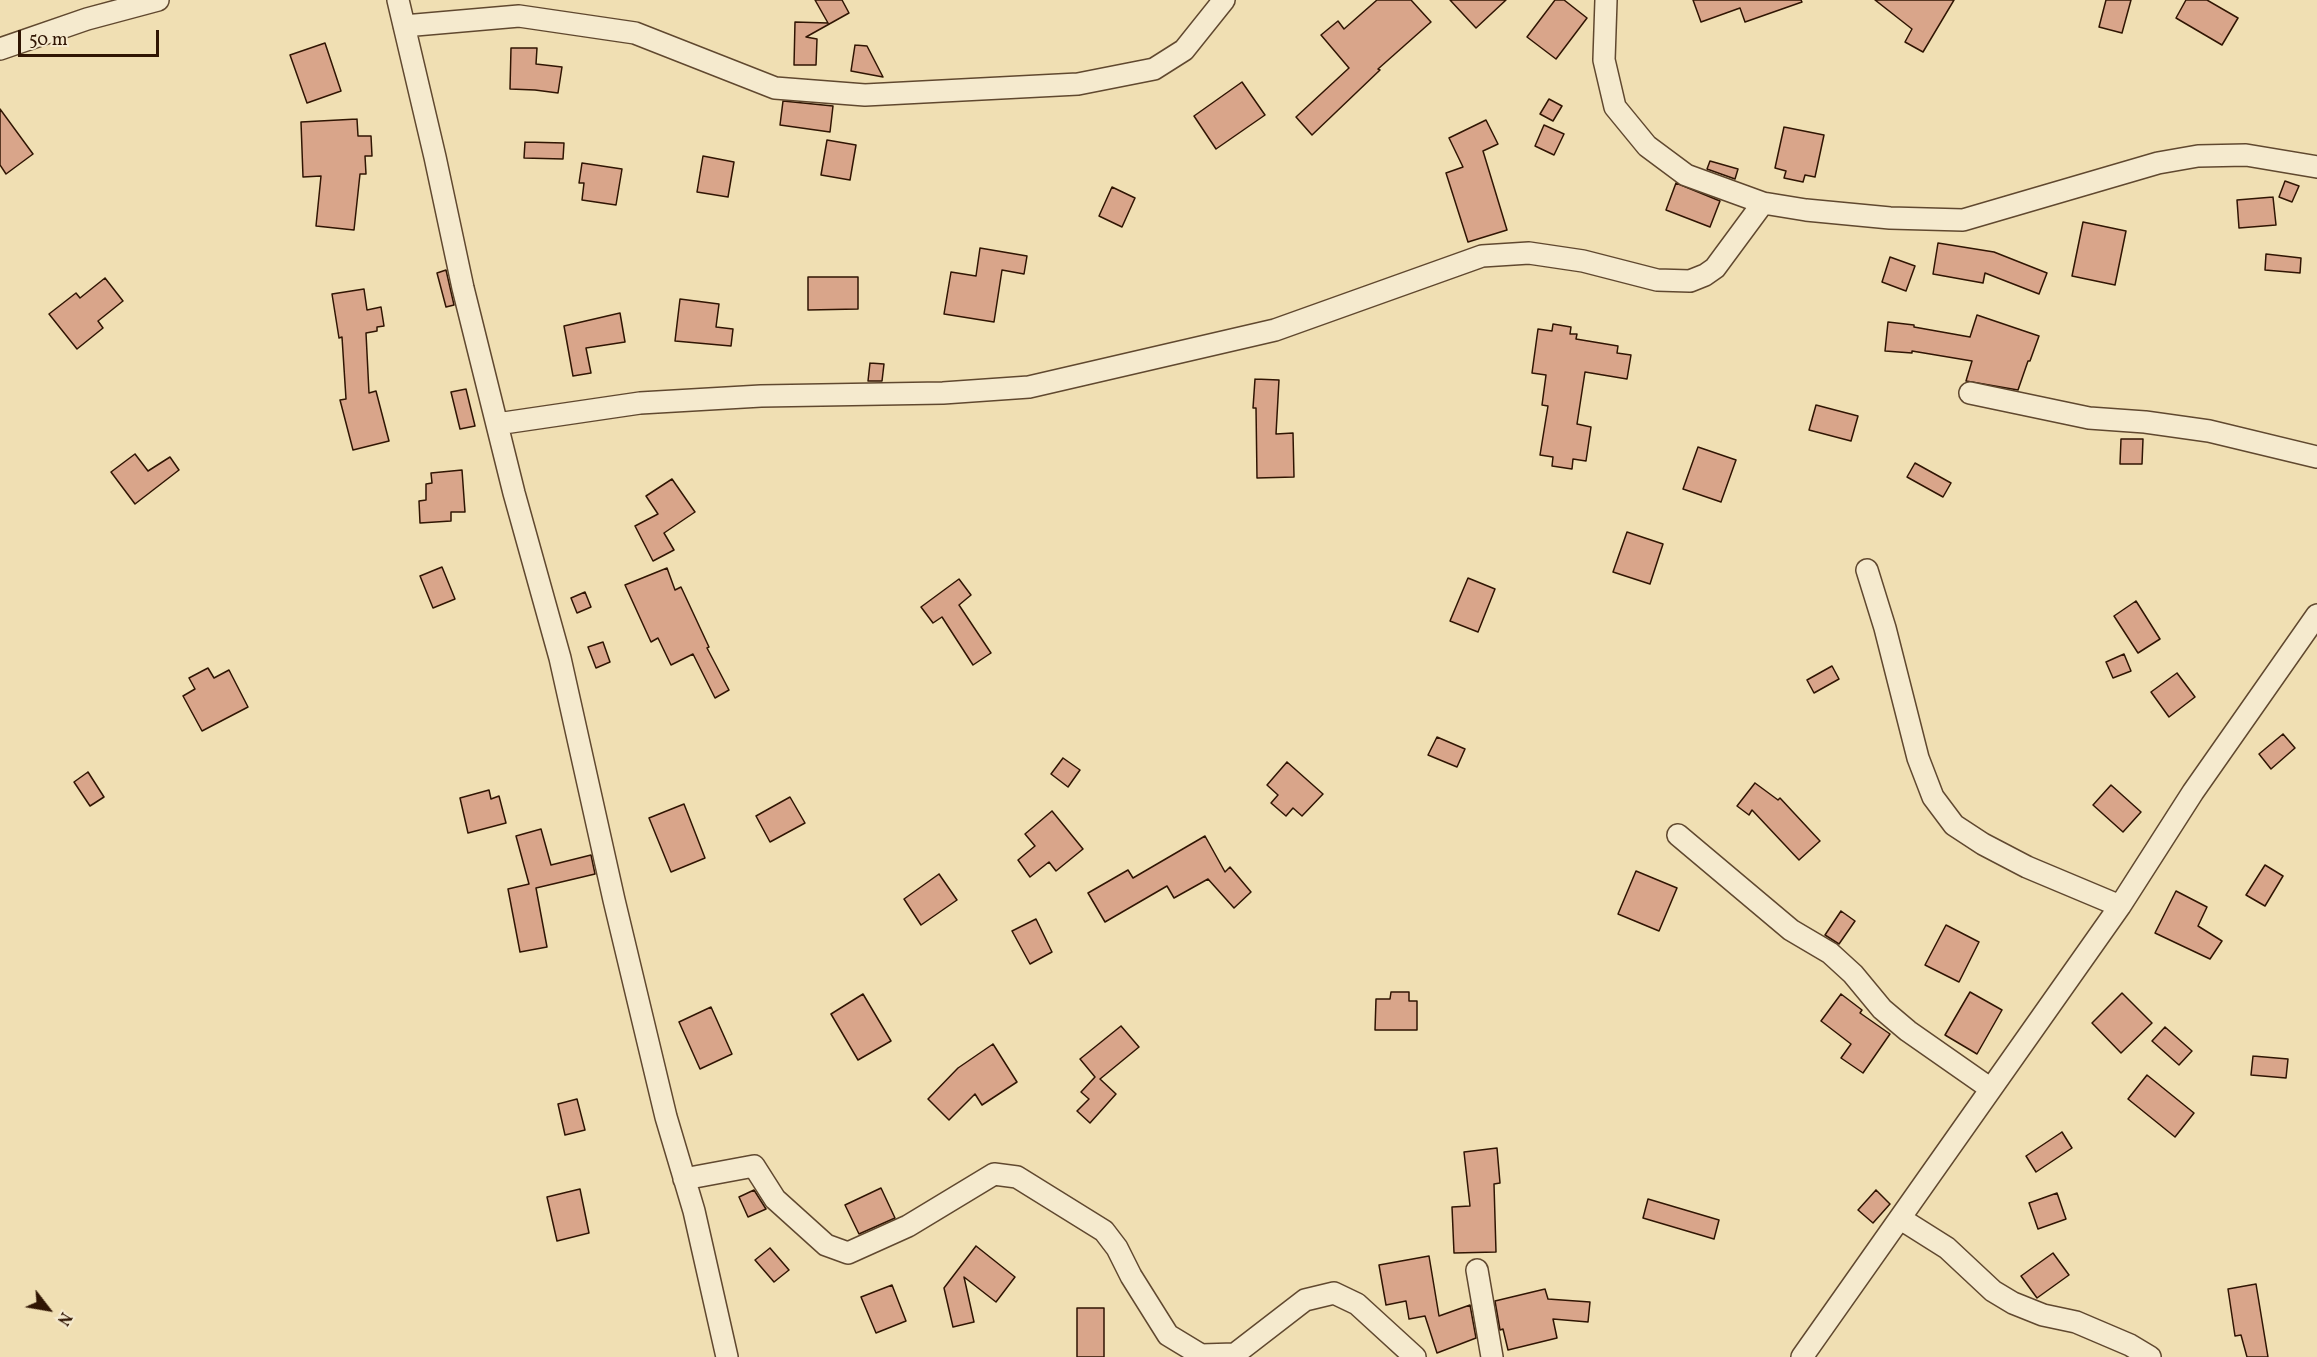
<!DOCTYPE html>
<html>
<head>
<meta charset="utf-8">
<style>
	body { margin:0 }
	#map { position:relative; width:2317px; height:1357px; overflow:hidden; background:#f0dfb3; font-family:Vollkorn,serif }
	canvas { display:block }
	.north { position:absolute; left:18px; top:1279px; width:60px; height:60px; -webkit-text-stroke:4px #f5eace; paint-order:stroke; rotate:121deg; font-size:16px; font-weight:700; line-height:24px; text-align:center; color:#301503 }
	.north::after { content:''; display:block; margin:auto; width:21px; height:27px; background:#301503; clip-path:polygon(50% 0,100% 100%,50% 72%,0 100%) }
	.scale { position:absolute; left:18px; top:30px; width:141px; height:27px; box-sizing:border-box; border:3px solid #301503; border-top:0; padding-left:8px; font-size:18px; line-height:21px; white-space:nowrap; color:#301503; -webkit-text-stroke:4px #f5eace; paint-order:stroke }
</style>
</head>
<body>
<div id="map">
<canvas width="2317" height="1357"></canvas>
<div class="north">N</div>
<div class="scale">50 m</div>
</div>
<script>
const ctx = document.querySelector('canvas').getContext('2d');
ctx.lineJoin = 'round';
function fill(path, color) { ctx.fillStyle = color; ctx.fill(path, 'evenodd'); }
const shape = rows => new Path2D(rows.map(r => 'M' + r).join(''));
function strokePath(path, color, width, dash) { ctx.strokeStyle = color; ctx.lineWidth = width; ctx.lineCap = dash ? 'butt' : 'round'; ctx.setLineDash(dash || []); ctx.stroke(path); }
const building = shape([
	[815,0,842,0,849,13,806,37,817,39,816,65,794,65,795,22,828,23,815,0],
	[1377,0,1411,0,1431,22,1378,69,1380,70,1312,135,1296,117,1349,68,1321,35,1338,21,1344,29,1377,0],
	[1450,0,1506,0,1476,28,1450,0],
	[1555,0,1564,0,1587,18,1556,59,1527,37,1555,0],
	[1693,0,1801,0,1802,2,1745,22,1740,8,1701,22,1693,0],
	[1875,0,1954,0,1923,52,1905,42,1912,29,1875,0],
	[2106,0,2131,0,2122,33,2099,27,2106,0],
	[2186,0,2207,0,2238,18,2222,45,2176,18,2186,0],
	[325,43,341,91,307,103,290,55,325,43],
	[855,45,867,46,883,77,851,71,855,45],
	[511,48,537,48,536,64,562,67,558,93,535,90,510,89,511,48],
	[1242,82,1265,115,1216,149,1194,116,1242,82],
	[1549,99,1562,106,1553,121,1540,114,1549,99],
	[783,101,833,106,830,132,780,125,783,101],
	[0,109,33,154,6,174,0,165,0,109],
	[357,119,358,136,371,136,372,156,365,156,366,174,360,174,354,230,316,226,321,176,303,177,301,122,357,119],
	[1486,120,1498,144,1483,151,1507,230,1468,242,1446,173,1463,167,1449,138,1486,120],
	[1544,125,1564,134,1554,155,1535,146,1544,125],
	[1784,127,1824,135,1815,177,1805,175,1803,182,1784,178,1786,171,1775,168,1784,127],
	[827,140,856,145,850,180,821,175,827,140],
	[525,142,564,143,563,159,524,158,525,142],
	[703,156,734,162,728,197,697,192,703,156],
	[1710,161,1738,169,1735,179,1707,169,1710,161],
	[582,163,622,169,616,205,582,200,584,183,579,183,582,163],
	[2285,181,2299,186,2292,202,2279,197,2285,181],
	[1676,183,1720,201,1710,227,1666,210,1676,183],
	[1112,187,1135,198,1122,227,1099,216,1112,187],
	[2273,197,2276,225,2239,228,2237,200,2273,197],
	[2083,222,2126,231,2115,285,2072,276,2083,222],
	[1938,243,1994,252,2047,273,2039,294,1985,273,1983,283,1933,274,1938,243],
	[980,248,1027,256,1024,274,1002,270,994,322,944,314,951,272,976,276,980,248],
	[2266,254,2301,258,2300,273,2265,270,2266,254],
	[1890,257,1915,266,1906,291,1882,282,1890,257],
	[446,270,454,305,446,307,437,273,446,270],
	[808,277,858,277,858,309,808,310,808,277],
	[105,278,123,301,98,321,103,328,77,349,49,314,76,293,80,298,105,278],
	[364,289,367,310,381,307,384,326,377,327,377,331,366,333,369,393,376,391,389,441,353,450,340,400,346,399,342,337,339,338,332,294,364,289],
	[680,299,719,304,716,327,733,329,731,346,675,341,680,299],
	[620,313,625,342,586,348,591,373,573,376,564,326,620,313],
	[1977,315,2039,336,2030,361,2028,361,2018,390,1966,381,1972,361,1912,351,1912,353,1885,351,1888,322,1914,325,1914,327,1970,337,1977,315],
	[1553,324,1571,327,1570,334,1577,334,1576,339,1618,346,1617,353,1631,355,1627,379,1585,372,1577,424,1591,427,1586,461,1573,459,1572,469,1552,466,1553,457,1540,455,1548,406,1542,405,1546,375,1532,373,1538,329,1552,331,1553,324],
	[870,363,884,364,882,381,868,381,870,363],
	[1255,379,1279,380,1276,434,1293,433,1294,477,1257,478,1256,408,1253,408,1255,379],
	[466,389,475,426,460,429,451,392,466,389],
	[1816,405,1858,416,1851,441,1809,430,1816,405],
	[2121,439,2143,439,2142,464,2120,464,2121,439],
	[1698,447,1736,460,1721,502,1683,489,1698,447],
	[135,454,148,471,170,457,179,470,135,504,111,472,135,454],
	[1915,463,1951,483,1943,497,1907,477,1915,463],
	[462,470,465,512,451,512,451,521,420,523,419,501,426,500,426,484,432,483,431,473,462,470],
	[672,479,695,512,664,533,674,550,653,561,635,526,658,514,646,496,672,479],
	[1627,532,1663,544,1650,584,1613,572,1627,532],
	[442,567,455,599,433,608,420,576,442,567],
	[667,568,675,590,681,587,709,647,707,648,729,690,715,698,693,654,671,665,658,638,651,642,625,585,667,568],
	[1468,578,1495,589,1478,632,1450,621,1468,578],
	[959,579,971,595,959,605,991,653,973,665,942,617,933,623,921,607,959,579],
	[585,592,591,607,577,613,571,598,585,592],
	[2136,601,2160,639,2138,653,2114,616,2136,601],
	[603,642,610,662,596,668,588,647,603,642],
	[2124,654,2131,671,2113,678,2106,662,2124,654],
	[1832,666,1839,679,1814,693,1807,680,1832,666],
	[208,668,214,678,229,670,248,707,202,731,183,696,195,689,189,678,208,668],
	[2177,673,2195,697,2169,717,2151,692,2177,673],
	[2283,734,2295,748,2271,769,2259,754,2283,734],
	[1437,737,1465,749,1457,767,1428,755,1437,737],
	[1063,758,1080,770,1068,787,1051,774,1063,758],
	[1287,762,1323,794,1302,816,1293,808,1286,816,1271,803,1278,795,1267,785,1287,762],
	[88,772,104,797,90,806,74,782,88,772],
	[1755,783,1778,800,1780,798,1820,841,1799,860,1752,810,1749,815,1737,806,1755,783],
	[2111,785,2141,812,2123,832,2093,805,2111,785],
	[489,790,491,799,499,796,506,823,468,833,460,798,489,790],
	[790,797,805,823,770,842,756,816,790,797],
	[684,804,705,858,671,872,649,818,684,804],
	[1052,811,1083,849,1056,871,1049,862,1030,877,1018,860,1035,846,1025,834,1052,811],
	[541,829,551,865,591,855,595,874,536,888,547,947,520,952,508,889,529,884,516,836,541,829],
	[1205,836,1225,872,1230,867,1251,892,1234,908,1208,879,1174,898,1167,886,1105,922,1088,893,1128,870,1133,878,1205,836],
	[2265,865,2283,876,2265,906,2246,895,2265,865],
	[1636,871,1677,888,1659,931,1618,914,1636,871],
	[939,874,957,900,921,925,904,899,939,874],
	[2176,891,2207,907,2198,926,2222,941,2210,959,2155,933,2176,891],
	[1841,911,1855,921,1839,944,1825,935,1841,911],
	[1036,919,1052,952,1030,964,1012,931,1036,919],
	[1946,925,1979,942,1959,982,1925,965,1946,925],
	[1391,992,1409,992,1409,1001,1417,1001,1417,1030,1375,1030,1376,999,1390,999,1391,992],
	[1970,992,2002,1010,1977,1054,1945,1035,1970,992],
	[2122,993,2152,1023,2121,1053,2092,1023,2122,993],
	[863,994,891,1041,858,1060,831,1014,863,994],
	[1841,994,1862,1010,1860,1013,1890,1034,1863,1073,1841,1058,1851,1044,1821,1021,1841,994],
	[711,1007,732,1054,700,1069,679,1022,711,1007],
	[1121,1026,1139,1047,1100,1079,1116,1094,1090,1123,1077,1111,1089,1099,1081,1092,1095,1077,1080,1059,1121,1026],
	[2165,1027,2192,1051,2179,1065,2152,1041,2165,1027],
	[993,1044,1017,1082,982,1105,975,1094,949,1120,928,1099,958,1068,993,1044],
	[2253,1056,2288,1059,2286,1078,2251,1075,2253,1056],
	[2147,1075,2194,1113,2175,1137,2128,1099,2147,1075],
	[577,1099,585,1130,565,1135,558,1104,577,1099],
	[2062,1132,2072,1148,2036,1172,2026,1156,2062,1132],
	[1497,1148,1500,1183,1494,1184,1496,1252,1454,1253,1452,1207,1470,1206,1464,1152,1497,1148],
	[881,1188,895,1218,859,1234,845,1205,881,1188],
	[580,1189,589,1233,557,1241,547,1197,580,1189],
	[754,1190,766,1209,748,1217,739,1197,754,1190],
	[1876,1190,1890,1204,1873,1223,1858,1210,1876,1190],
	[2057,1193,2066,1219,2038,1229,2029,1203,2057,1193],
	[1648,1199,1719,1220,1714,1239,1643,1218,1648,1199],
	[976,1246,1015,1277,996,1302,964,1277,974,1322,953,1327,944,1288,976,1246],
	[770,1248,789,1270,774,1282,755,1260,770,1248],
	[2053,1253,2069,1275,2037,1298,2021,1276,2053,1253],
	[1429,1256,1439,1316,1470,1305,1476,1338,1437,1353,1425,1316,1409,1319,1406,1301,1386,1305,1379,1265,1429,1256],
	[2256,1284,2268,1357,2247,1357,2241,1335,2235,1336,2228,1289,2256,1284],
	[892,1285,906,1321,876,1333,861,1297,892,1285],
	[1545,1289,1548,1299,1590,1302,1588,1322,1553,1319,1557,1338,1508,1350,1503,1329,1500,1330,1495,1301,1545,1289],
	[1077,1308,1104,1308,1104,1357,1077,1357,1077,1308]
]);
fill(building, '#d9a58a');
strokePath(building, '#301503', 1.5);
const minor = shape([
	[398,0,435,157,463,288,514,493,560,658,614,900,666,1117,694,1211,727,1357],
	[1606,0,1604,60,1615,107,1647,146,1686,175,1763,203,1806,210,1890,218,1963,220,2158,163,2198,156,2246,155,2317,167],
	[404,26,519,16,635,33,775,88,865,95,1078,84,1154,69,1184,50,1224,0],
	[0,49,87,19,158,0],
	[1970,393,2089,418,2145,422,2209,431,2317,457],
	[497,424,640,403,761,396,943,393,1029,387,1275,330,1482,256,1529,253,1583,261,1657,280,1690,281,1705,275,1715,268,1763,203],
	[1867,570,1885,628,1918,758,1933,797,1954,825,1983,844,2027,867,2120,906],
	[1678,835,1791,930,1830,953,1853,974,1882,1009,1908,1031,1991,1089],
	[684,1179,754,1166,775,1199,826,1245,848,1253,908,1226,994,1174,1017,1177,1104,1231,1117,1248,1131,1276,1168,1335,1201,1355,1235,1354,1305,1300,1334,1293,1357,1304,1415,1357],
	[1901,1219,1947,1248,1993,1291,2013,1303,2043,1315,2076,1322,2130,1345,2150,1357],
	[1477,1270,1492,1357],
	[1802,1357,2120,906,2193,792,2317,615]
]);
strokePath(minor, '#60482f', 24);
strokePath(minor, '#f5eace', 21);
</script>
</body>
</html>
